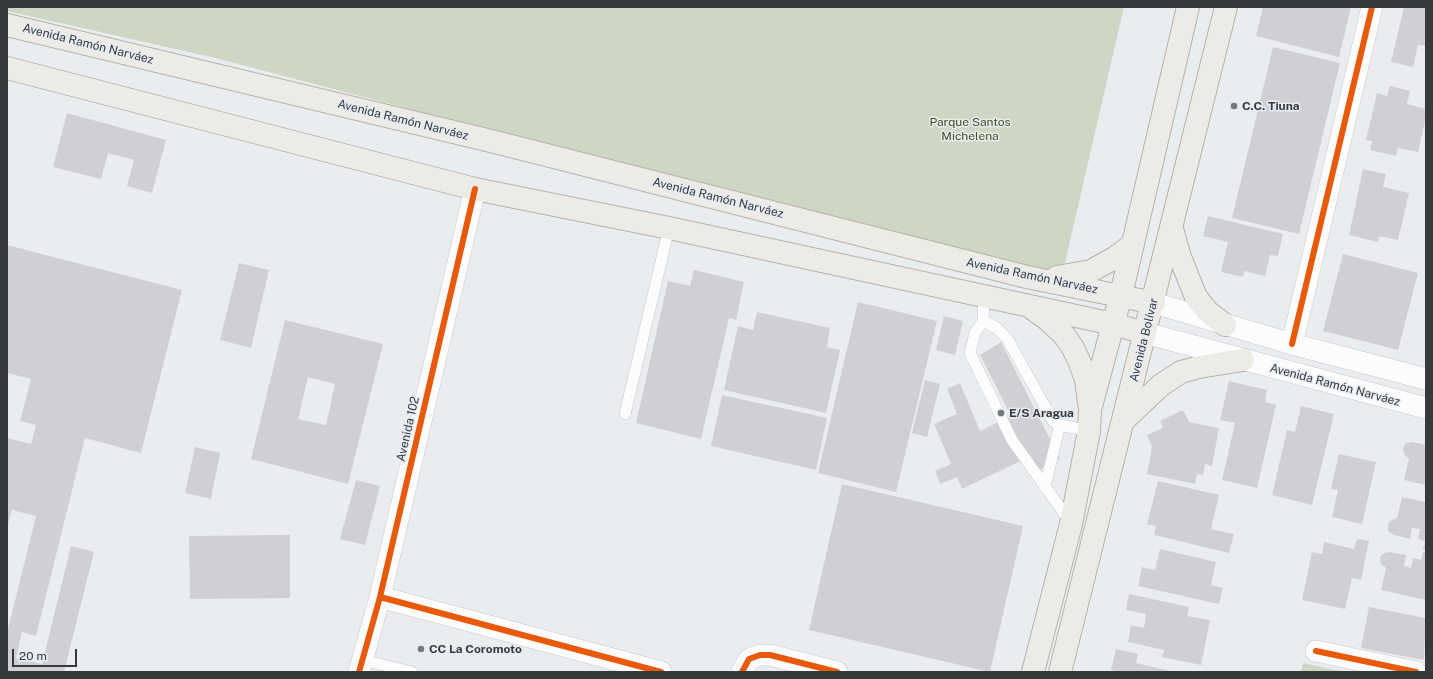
<!DOCTYPE html>
<html>
<head>
<meta charset="utf-8">
<style>
	body { margin:0 }
	#map { position:relative; width:1433px; height:679px; overflow:hidden; background:#eaedf0; font-family:"Public Sans",sans-serif }
	canvas { display:block }
	.frame { position:absolute; inset:0; border:8px solid #373a3d; pointer-events:none }
	.scale { position:absolute; left:12px; top:649px; width:65px; height:18px; box-sizing:border-box; border:2px solid #373a3d; border-top:0; padding-left:5px; font-size:12px; line-height:14px; white-space:nowrap; color:#373a3d; -webkit-text-stroke:3px #e6ecf4; paint-order:stroke }
</style>
</head>
<body>
<div id="map">
<canvas width="1433" height="679"></canvas>
<div class="frame"></div>
<div class="scale">20 m</div>
</div>
<script>
const ctx = document.querySelector('canvas').getContext('2d');
ctx.lineJoin = 'round';
function fill(path, color) { ctx.fillStyle = color; ctx.fill(path, 'evenodd'); }
const shape = rows => new Path2D(rows.map(r => 'M' + r).join(''));
function strokePath(path, color, width, dash) { ctx.strokeStyle = color; ctx.lineWidth = width; ctx.lineCap = dash ? 'butt' : 'round'; ctx.setLineDash(dash || []); ctx.stroke(path); }
function drawText(font, color, halo, rows, align = 'center') {
  ctx.font = font + ' "Public Sans",sans-serif'; ctx.lineWidth = 3; ctx.setLineDash([]); ctx.textBaseline = 'middle'; ctx.strokeStyle = halo; ctx.fillStyle = color; for (const [text, x, y, turn = 0] of rows) {
    ctx.save(); ctx.translate(x, y); ctx.rotate((+turn || 0) * Math.PI / 180); ctx.textAlign = isNaN(turn) ? turn : align; if (halo) ctx.strokeText(text, 0, 0); ctx.fillText(text, 0, 0); ctx.restore();
  }
}
fill(shape([
	[7,7,1124,7,1061,280,211,57,7,11],
	[1303,663,1345,672,1301,672]
]), '#ced6c4');
fill(shape([
	[1263,7,1351,7,1339,57,1256,36],
	[1404,7,1426,7,1426,46,1418,45,1413,67,1391,62],
	[1273,47,1340,63,1299,234,1232,218],
	[1390,86,1410,91,1407,104,1426,109,1426,117,1418,152,1398,148,1396,156,1370,150,1372,141,1366,140,1377,93,1387,96],
	[67,113,166,140,152,193,127,186,134,160,108,153,101,179,53,167],
	[1363,169,1386,174,1383,187,1409,193,1398,240,1379,236,1378,242,1349,235],
	[1208,216,1283,234,1278,256,1270,255,1265,276,1244,271,1243,277,1221,272,1228,242,1203,236],
	[7,245,182,290,141,453,85,438,36,636,22,632,16,658,42,664,71,546,94,552,64,672,7,672,7,633,36,516,12,510,7,528,7,438,31,444,36,425,20,421,31,379,7,373],
	[1343,254,1418,273,1398,350,1323,331],
	[239,263,269,270,251,348,220,340],
	[694,270,744,282,736,320,729,318,701,439,636,423,668,281,690,286],
	[858,302,937,321,896,492,818,473],
	[757,312,830,328,827,347,840,350,826,413,724,390,738,326,753,330],
	[944,316,963,321,955,355,936,350],
	[285,320,383,344,348,484,251,459],
	[308,377,335,384,326,425,298,419],
	[1001,342,1060,459,1038,471,1031,456,962,489,957,477,940,484,935,471,951,464,934,424,957,414,947,389,960,383,980,431,1011,416,980,355],
	[925,380,940,384,927,437,912,433],
	[1229,381,1267,390,1265,402,1276,405,1257,488,1222,480,1235,423,1220,420],
	[722,395,827,418,816,470,711,446],
	[1301,406,1334,414,1312,505,1272,495,1287,430,1295,432],
	[1183,410,1189,422,1219,428,1212,466,1205,464,1203,475,1197,474,1195,484,1147,474,1152,447,1147,435,1163,428,1160,421],
	[1413,442,1426,445,1426,485,1404,480,1409,459,1404,454,1403,448,1406,443],
	[195,447,220,453,211,499,185,493],
	[1339,454,1376,462,1362,524,1332,517,1338,490,1331,489],
	[356,480,380,486,365,545,340,539],
	[1158,481,1219,495,1211,529,1234,534,1229,553,1154,535,1156,526,1147,524],
	[842,484,1023,526,990,672,809,630],
	[1402,497,1426,502,1426,550,1423,549,1425,541,1418,539,1420,529,1412,528,1410,539,1394,535,1388,531,1388,525,1391,520,1397,518],
	[290,535,290,598,190,599,189,536],
	[1357,539,1369,541,1361,580,1352,578,1345,609,1302,600,1312,552,1322,554,1324,542,1354,549],
	[1160,549,1216,562,1211,585,1223,588,1219,604,1138,586,1142,567,1155,570],
	[1390,552,1406,555,1404,566,1411,568,1413,558,1421,560,1423,552,1426,553,1426,600,1381,590,1386,568,1381,564,1380,557,1384,553],
	[1129,594,1189,607,1187,616,1210,620,1201,665,1162,657,1164,650,1128,642,1131,625,1144,628,1146,614,1126,610],
	[1369,607,1426,618,1424,660,1361,648],
	[1116,649,1138,654,1136,663,1175,672,1121,672,1111,670]
]), '#d1cfd6');
const service = shape([
	[984,297,983,321,975,333,970,353,1012,440,1071,523],
	[983,321,997,328,1008,340,1053,421,1060,425,1089,431],
	[625,414,669,228],
	[1045,486,1060,425],
	[363,660,412,672]
]);
const minor = shape([
	[1154,303,1292,344,1426,379],
	[1145,333,1426,408],
	[1292,344,1372,7],
	[380,597,661,672],
	[1316,651,1416,672],
	[359,672,380,597,475,189],
	[742,672,749,659,760,655,770,655,837,672]
]);
const primary = shape([
	[7,25,491,141,1027,277,1154,303],
	[7,68,475,189,669,228,1113,324,1145,333],
	[1172,229,1180,257,1196,297,1208,312,1225,325],
	[1057,277,1091,271,1116,257,1133,244],
	[1033,309,1048,320,1064,335,1073,348,1080,363,1086,380,1089,403],
	[1125,419,1161,385,1181,372,1199,367,1243,360],
	[1033,672,1071,524,1089,431,1090,410,1121,295,1188,7],
	[1060,672,1226,7]
]);
strokePath(service, '#c7c9cc', 12);
strokePath(minor, '#c7c9cc', 22);
strokePath(primary, '#b4b4aa', 24);
strokePath(service, '#fcfcfd', 11);
strokePath(minor, '#fcfcfd', 21);
strokePath(primary, '#ecebe5', 22);
strokePath(shape([
	[1292,344,1372,7],
	[380,597,661,672],
	[1316,651,1416,672],
	[359,672,380,597,475,189],
	[742,672,749,659,760,655,770,655,837,672]
]), '#e8590c', 6);
for (const [x, y, r, color] of [
	[1234,106,4,"#76797c"],
	[1001,413,4,"#76797c"],
	[421,649,4,"#76797c"]
]) { const dot = new Path2D(); dot.arc(x, y, r, 0, 2 * Math.PI); ctx.fillStyle = color; ctx.fill(dot); strokePath(dot, '#e6ecf4', 1.5); }
drawText('12px', '#373a3d', '#e6ecf4', [
	["Avenida Ramón Narváez",88,44,14],
	["Avenida Ramón Narváez",403,120,14],
	["Avenida Ramón Narváez",718,198,14],
	["Avenida Ramón Narváez",1032,276,12],
	["Avenida Bolívar",1144,340,-76],
	["Avenida Ramón Narváez",1335,385,15],
	["Avenida 102",408,429,-77]
]);
drawText('bold 12px', '#373a3d', '#e6ecf4', [
	["C.C. Tiuna",1242,106],
	["E/S Aragua",1009,413],
	["CC La Coromoto",429,649]
], 'left');
drawText('12px', '#43511a', '#e6ecf4', [
	["Parque Santos",970,122],
	["Michelena",970,136]
]);
</script>
</body>
</html>
